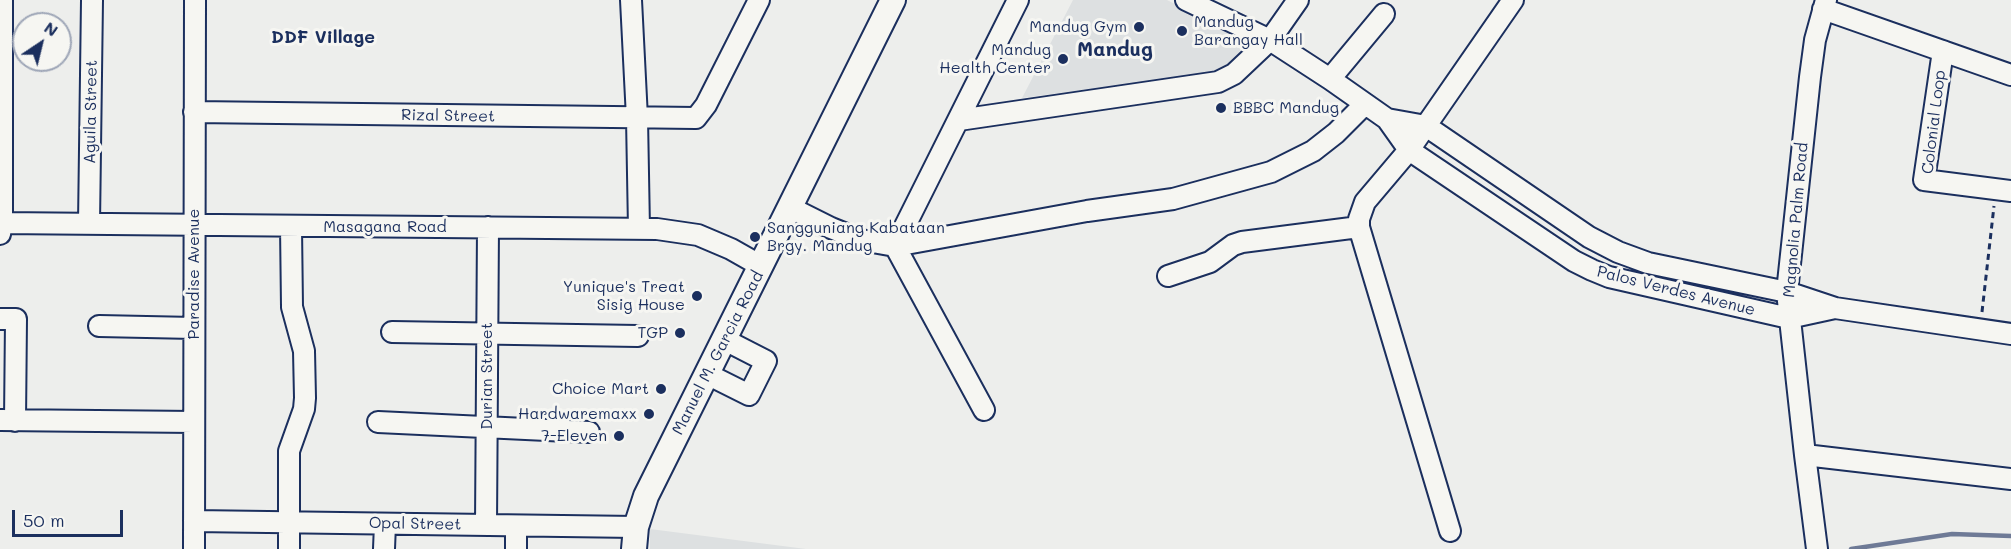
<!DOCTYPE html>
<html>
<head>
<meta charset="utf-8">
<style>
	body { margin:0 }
	#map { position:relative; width:2011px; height:549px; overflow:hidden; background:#edeeec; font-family:Mali,sans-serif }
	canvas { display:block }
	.north { position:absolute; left:12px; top:12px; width:60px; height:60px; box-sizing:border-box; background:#f6f6f2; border:2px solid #9ea6b7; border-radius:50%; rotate:35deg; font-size:16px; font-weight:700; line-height:24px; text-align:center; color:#1b2f5e }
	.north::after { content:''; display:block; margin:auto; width:21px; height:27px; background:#1b2f5e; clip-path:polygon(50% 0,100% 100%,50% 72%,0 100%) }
	.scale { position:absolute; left:12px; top:510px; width:111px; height:27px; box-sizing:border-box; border:3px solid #1b2f5e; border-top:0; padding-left:8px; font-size:18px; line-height:21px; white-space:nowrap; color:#1b2f5e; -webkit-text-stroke:4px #f6f6f2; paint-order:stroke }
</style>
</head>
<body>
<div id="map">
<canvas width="2011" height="549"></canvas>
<div class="north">N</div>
<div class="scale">50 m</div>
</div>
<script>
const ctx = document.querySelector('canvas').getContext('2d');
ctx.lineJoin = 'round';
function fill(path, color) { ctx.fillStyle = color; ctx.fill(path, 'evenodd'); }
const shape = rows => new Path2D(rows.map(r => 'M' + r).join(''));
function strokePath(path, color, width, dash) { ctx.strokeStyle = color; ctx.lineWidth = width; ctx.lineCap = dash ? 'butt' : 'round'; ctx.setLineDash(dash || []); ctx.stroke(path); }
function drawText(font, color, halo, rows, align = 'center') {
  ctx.font = font + ' Mali,sans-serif'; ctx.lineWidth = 6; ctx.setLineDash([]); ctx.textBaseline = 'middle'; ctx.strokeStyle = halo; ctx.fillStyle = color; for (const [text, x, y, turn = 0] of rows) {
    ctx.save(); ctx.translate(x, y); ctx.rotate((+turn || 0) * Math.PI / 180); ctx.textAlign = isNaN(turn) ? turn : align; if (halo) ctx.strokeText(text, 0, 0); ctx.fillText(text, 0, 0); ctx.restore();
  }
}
fill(shape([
	[1073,0,1167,0,1251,43,1236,59,1217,72,1022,98],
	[650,529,806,549,650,549]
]), '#dde0e1');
strokePath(shape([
	[1851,549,1952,534,2011,536]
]), '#6e7a96', 4.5);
const minor = shape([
	[631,0,637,118,639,229],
	[1186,0,1270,40,1330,79,1387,119,1409,150,1574,261,1592,270,1609,277,1789,318,1835,308],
	[1823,9,2011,75],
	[1943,51,1924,180,2011,191],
	[1330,79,1384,14],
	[194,112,696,118,706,105,759,0],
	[1387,119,1426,126,1589,237,1618,252,1648,263,1787,292,1835,308,2011,334],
	[959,120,1218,82,1234,74,1270,40,1298,0],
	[791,208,831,228,861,240,895,246,1087,211,1173,199,1271,172,1313,151,1336,133,1365,104],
	[0,223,657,229,698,235,731,249,761,266],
	[89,224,92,0],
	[0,234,2,223,2,0],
	[895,246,1018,0],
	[895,246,984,410],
	[1168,276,1210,262,1233,245,1242,242,1359,227],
	[0,319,16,319,15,421],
	[99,326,194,328],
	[392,332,638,336],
	[707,374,749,395,766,361,725,340],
	[0,420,194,422],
	[378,422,589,432],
	[1805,455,2011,479],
	[194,521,636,527],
	[486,525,488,227],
	[1450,531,1359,227,1359,219,1365,202,1409,150,1513,0],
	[194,549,195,0],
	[289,549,289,451,304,409,305,398,304,351,292,307,291,227],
	[384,549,385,524],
	[516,549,516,526],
	[1817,549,1805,455,1787,292,1810,77,1815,40,1826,0]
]);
const major = shape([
	[634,549,636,527,646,496,893,0]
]);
strokePath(minor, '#1b2f5e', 24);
strokePath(major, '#1b2f5e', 28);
strokePath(shape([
	[1982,312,1994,206]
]), '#1b2f5e', 3, [6, 4.5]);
strokePath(minor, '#f6f6f2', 20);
strokePath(major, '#f6f6f2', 24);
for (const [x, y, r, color] of [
	[1139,27,6,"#1b2f5e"],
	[1182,31,6,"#1b2f5e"],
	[1063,59,6,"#1b2f5e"],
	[1221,108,6,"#1b2f5e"],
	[755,237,6,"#1b2f5e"],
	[697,296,6,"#1b2f5e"],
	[680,333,6,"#1b2f5e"],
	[661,389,6,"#1b2f5e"],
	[649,414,6,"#1b2f5e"],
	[619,436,6,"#1b2f5e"]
]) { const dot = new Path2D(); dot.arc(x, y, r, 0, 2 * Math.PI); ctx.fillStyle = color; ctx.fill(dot); strokePath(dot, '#f6f6f2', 2); }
drawText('16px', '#1b2f5e', '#f6f6f2', [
	["Mandug",1194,22,"left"],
	["Barangay Hall",1194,40,"left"],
	["Mandug Gym",1127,27],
	["Mandug",1051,50],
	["Health Center",1051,68],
	["BBBC Mandug",1233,108,"left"],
	["Sangguniang Kabataan",767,228,"left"],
	["Brgy. Mandug",767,246,"left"],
	["Yunique's Treat",685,287],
	["Sisig House",685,305],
	["TGP",668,333],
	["Choice Mart",649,389],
	["Hardwaremaxx",637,414],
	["7-Eleven",607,436]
], 'right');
drawText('16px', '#1b2f5e', '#f6f6f2', [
	["Aguila Street",91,112,-89],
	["Rizal Street",448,116,1],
	["Colonial Loop",1934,122,-83],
	["Magnolia Palm Road",1796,220,-85],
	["Masagana Road",385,227],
	["Paradise Avenue",194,274,-90],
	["Palos Verdes Avenue",1676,291,14],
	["Manuel M. Garcia Road",718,353,-63],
	["Durian Street",487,376,-90],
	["Opal Street",415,524,1]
]);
drawText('bold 18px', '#1b2f5e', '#f6f6f2', [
	["DDF Village",323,37]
]);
drawText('bold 20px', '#1b2f5e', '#f6f6f2', [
	["Mandug",1115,50]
]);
</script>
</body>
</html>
